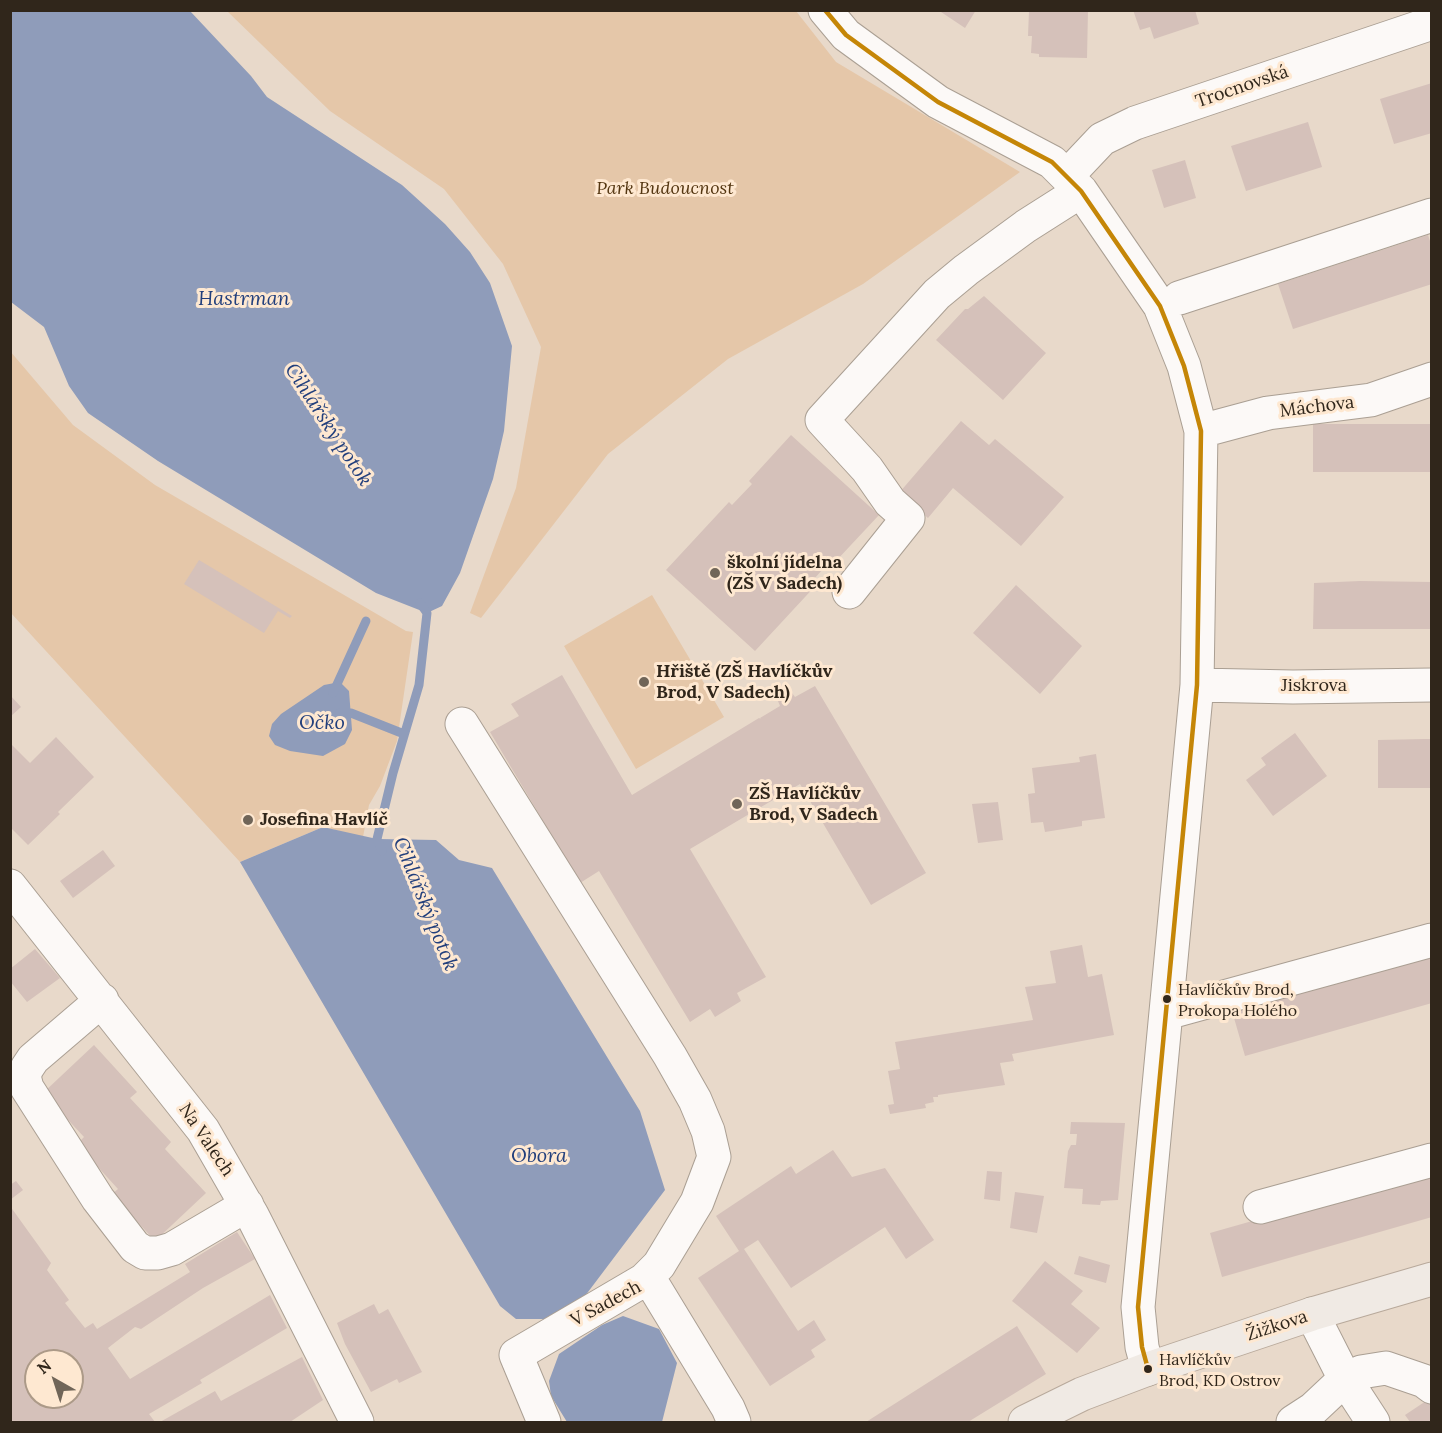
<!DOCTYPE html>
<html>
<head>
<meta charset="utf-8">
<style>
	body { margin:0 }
	#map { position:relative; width:1442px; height:1433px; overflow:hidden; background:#e8d9ca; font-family:Lora,serif }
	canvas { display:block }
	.frame { position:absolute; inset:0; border:12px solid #30261b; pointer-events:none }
	.north { position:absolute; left:24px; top:1349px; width:60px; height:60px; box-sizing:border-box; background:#fee8d1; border:2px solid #ac9a88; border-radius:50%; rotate:321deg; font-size:16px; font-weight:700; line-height:24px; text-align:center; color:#30261b }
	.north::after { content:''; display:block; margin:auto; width:21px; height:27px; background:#706558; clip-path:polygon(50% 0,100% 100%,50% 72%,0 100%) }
</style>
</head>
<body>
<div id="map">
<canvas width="1442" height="1433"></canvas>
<div class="frame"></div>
<div class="north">N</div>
</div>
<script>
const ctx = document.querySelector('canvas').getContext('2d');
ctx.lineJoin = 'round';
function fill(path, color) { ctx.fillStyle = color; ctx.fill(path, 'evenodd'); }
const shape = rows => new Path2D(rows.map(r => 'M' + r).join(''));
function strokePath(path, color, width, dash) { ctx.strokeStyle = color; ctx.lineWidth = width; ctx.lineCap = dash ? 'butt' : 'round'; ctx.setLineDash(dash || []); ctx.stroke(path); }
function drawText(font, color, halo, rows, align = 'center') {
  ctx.font = font + ' Lora,serif'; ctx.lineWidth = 6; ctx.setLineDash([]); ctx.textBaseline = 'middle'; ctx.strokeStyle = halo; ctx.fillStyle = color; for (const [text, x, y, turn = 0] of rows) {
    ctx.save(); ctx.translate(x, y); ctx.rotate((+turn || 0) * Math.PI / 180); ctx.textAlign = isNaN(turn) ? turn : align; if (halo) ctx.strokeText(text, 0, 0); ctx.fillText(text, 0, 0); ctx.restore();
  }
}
fill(shape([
	[227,11,796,11,836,62,1020,172,863,284,728,359,608,454,481,618,470,613,516,488,541,347,503,264,444,189,330,111],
	[10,351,73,425,155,485,406,631,413,632,397,741,380,786,369,805,363,837,323,827,240,862,11,613],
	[652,595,724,717,636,769,564,646]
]), '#e5c7a9');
fill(shape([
	[11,10,190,11,251,76,267,97,402,185,445,224,470,252,490,283,512,346,504,431,493,479,460,573,442,606,427,613,376,593,158,461,88,413,69,386,44,327,11,302],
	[340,682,349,691,352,730,345,744,323,756,290,751,275,745,269,736,272,724,281,714,324,685],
	[323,827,377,839,436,840,459,860,492,868,640,1111,665,1190,585,1296,544,1319,516,1319,500,1306,240,862],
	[623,1316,659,1329,677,1363,662,1422,567,1422,551,1396,549,1381,559,1354,602,1325]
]), '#8f9cba');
strokePath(shape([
	[333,693,366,621],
	[340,713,351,713,404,734],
	[382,851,377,839,393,773,419,685,427,613,420,603]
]), '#8f9cba', 9);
fill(shape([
	[938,10,976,10,965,28],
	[1088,10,1087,58,1039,57,1039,54,1031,53,1032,36,1028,36,1029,11],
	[1133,10,1195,10,1199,24,1154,39,1150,27,1140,30],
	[1432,83,1432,133,1394,144,1380,99],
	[1308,122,1322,167,1246,191,1231,146],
	[1185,160,1196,198,1164,208,1152,170],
	[1428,235,1432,247,1432,284,1293,329,1278,284],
	[984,296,1046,353,1003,400,936,340,965,309,968,309],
	[961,421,989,445,995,439,1064,497,1021,546,953,488,928,518,899,493],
	[1313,424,1432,424,1432,472,1313,472],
	[791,435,879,515,836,561,833,558,814,579,818,583,755,651,666,570,729,502,732,505,752,484,749,481],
	[199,560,292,616,290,618,278,611,264,633,184,584],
	[1360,581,1432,582,1432,629,1313,629,1314,583],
	[1016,585,1082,646,1040,694,973,633],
	[562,675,632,795,759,718,761,719,760,718,780,706,778,701,792,693,795,697,815,686,926,873,871,905,800,784,690,849,766,977,737,993,741,1001,715,1017,710,1009,690,1022,599,871,580,883,490,732,519,716,511,704],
	[10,695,21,707,10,717],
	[1295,733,1327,776,1273,816,1246,780,1266,765,1261,758],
	[56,737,94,777,58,812,60,814,28,845,10,827,10,743,30,763],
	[1424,739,1432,739,1432,788,1378,788,1378,740],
	[1096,754,1105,818,1082,821,1082,826,1045,832,1043,822,1031,823,1028,794,1035,793,1032,768,1080,762,1079,757],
	[998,802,1003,840,978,843,972,804],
	[103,850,115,866,73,898,60,881],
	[1082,945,1088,977,1102,974,1114,1035,1012,1054,1014,1061,1000,1063,1005,1085,938,1095,938,1097,933,1097,934,1102,925,1104,926,1108,890,1114,888,1105,894,1104,888,1071,900,1069,895,1042,1033,1020,1025,987,1056,983,1050,951],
	[35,949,60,978,27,1002,10,981,10,969],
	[1429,954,1432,964,1432,1003,1245,1056,1232,1011],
	[94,1045,137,1092,130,1098,171,1142,165,1149,206,1193,155,1241,112,1194,118,1189,77,1144,84,1137,43,1093],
	[1071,1122,1125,1123,1118,1200,1101,1201,1100,1205,1082,1204,1083,1189,1064,1188,1068,1151,1071,1145,1076,1145,1077,1134,1070,1134],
	[833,1150,852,1177,885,1168,934,1240,906,1259,885,1227,791,1288,758,1240,744,1249,798,1331,814,1320,826,1340,811,1350,815,1357,770,1386,698,1278,739,1251,716,1216,791,1166,796,1174],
	[1432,1170,1432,1217,1222,1277,1210,1233],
	[987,1171,1002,1172,1000,1201,984,1199],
	[16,1181,23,1190,10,1200,10,1185],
	[1015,1192,1044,1196,1037,1233,1010,1228],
	[10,1206,51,1263,47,1270,69,1300,65,1303,85,1328,93,1323,97,1329,190,1272,185,1264,237,1232,255,1259,203,1288,141,1329,135,1327,108,1348,130,1379,270,1295,287,1328,200,1380,202,1383,149,1414,155,1422,10,1422],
	[36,1361,72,1361,72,1397,36,1397],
	[1079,1256,1110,1265,1106,1283,1074,1274],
	[1045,1261,1083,1291,1071,1304,1100,1328,1077,1353,1012,1301],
	[374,1304,379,1314,388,1309,422,1372,399,1383,397,1379,371,1392,345,1344,337,1323],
	[1017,1326,1046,1374,968,1422,866,1422],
	[302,1357,323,1400,290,1422,160,1422,215,1391,221,1401],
	[1432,1397,1432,1422,1410,1422,1405,1415]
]), '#d5c1ba');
const minor = shape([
	[825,10,846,35,938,102,1052,162,1081,191,1160,306,1184,366,1201,431,1197,685,1138,1307,1142,1347,1148,1369],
	[1067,176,1102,139,1135,123,1432,23],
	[1179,298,1432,215],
	[1201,431,1268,413,1371,400,1432,379],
	[849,592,908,518,890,502,867,469,822,420,937,294,966,270,1026,226,1081,191],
	[1197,685,1293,687,1432,685],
	[462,724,670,1056,695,1100,708,1131,714,1157,697,1202,659,1265,644,1280,516,1355,544,1422],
	[10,886,203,1130,252,1215,357,1422],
	[102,1000,33,1059,27,1068,24,1076,27,1088,98,1199,135,1247,145,1253,158,1253,172,1249,247,1205],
	[1166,1013,1432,940],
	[1260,1207,1432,1160],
	[644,1280,655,1288,728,1408,734,1422],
	[1293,1422,1313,1409,1345,1379,1312,1314],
	[1373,1422,1345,1379,1361,1372,1386,1368,1424,1381,1432,1387]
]);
const major = shape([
	[1025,1422,1082,1394,1148,1369,1312,1314,1432,1279]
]);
strokePath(minor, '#aa9f93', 35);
strokePath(major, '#b8a99b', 35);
strokePath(minor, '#fcf9f7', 33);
strokePath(major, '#f0eae4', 33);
strokePath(shape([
	[825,10,846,35,938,102,1052,162,1081,191,1160,306,1184,366,1201,431,1197,685,1138,1307,1142,1347,1148,1369]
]), '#c58607', 4.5);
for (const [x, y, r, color] of [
	[715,573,6,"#706558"],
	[644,682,6,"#706558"],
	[737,804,6,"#706558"],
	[248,820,6,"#706558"],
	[1167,999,5,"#30261b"],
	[1148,1369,5,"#30261b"]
]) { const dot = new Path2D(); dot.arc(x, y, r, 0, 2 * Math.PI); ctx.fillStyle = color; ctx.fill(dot); strokePath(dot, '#fee8d1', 2); }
drawText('16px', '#30261b', '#fee8d1', [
	["Havlíčkův Brod,",1178,990],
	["Prokopa Holého",1178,1011],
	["Havlíčkův",1159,1360],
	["Brod, KD Ostrov",1159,1381]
], 'left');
drawText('18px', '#30261b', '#fee8d1', [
	["Trocnovská",1242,87,-19],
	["Máchova",1317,407,-7],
	["Jiskrova",1314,686],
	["Na Valech",206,1140,56],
	["V Sadech",606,1304,-28],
	["Žižkova",1277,1326,-18]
]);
drawText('italic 18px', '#543611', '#fee8d1', [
	["Park Budoucnost",665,189]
]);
drawText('bold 18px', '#30261b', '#fee8d1', [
	["školní jídelna",727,563],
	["(ZŠ V Sadech)",727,584],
	["Hřiště (ZŠ Havlíčkův",656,672],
	["Brod, V Sadech)",656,693],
	["ZŠ Havlíčkův",749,794],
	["Brod, V Sadech",749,815],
	["Josefina Havlíč",260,820]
], 'left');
drawText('italic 20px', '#223f7c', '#fee8d1', [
	["Hastrman",244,299],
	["Cihlářský potok",328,425,57],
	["Očko",322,723],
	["Cihlářský potok",425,904,68],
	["Obora",539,1156]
]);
</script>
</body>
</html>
